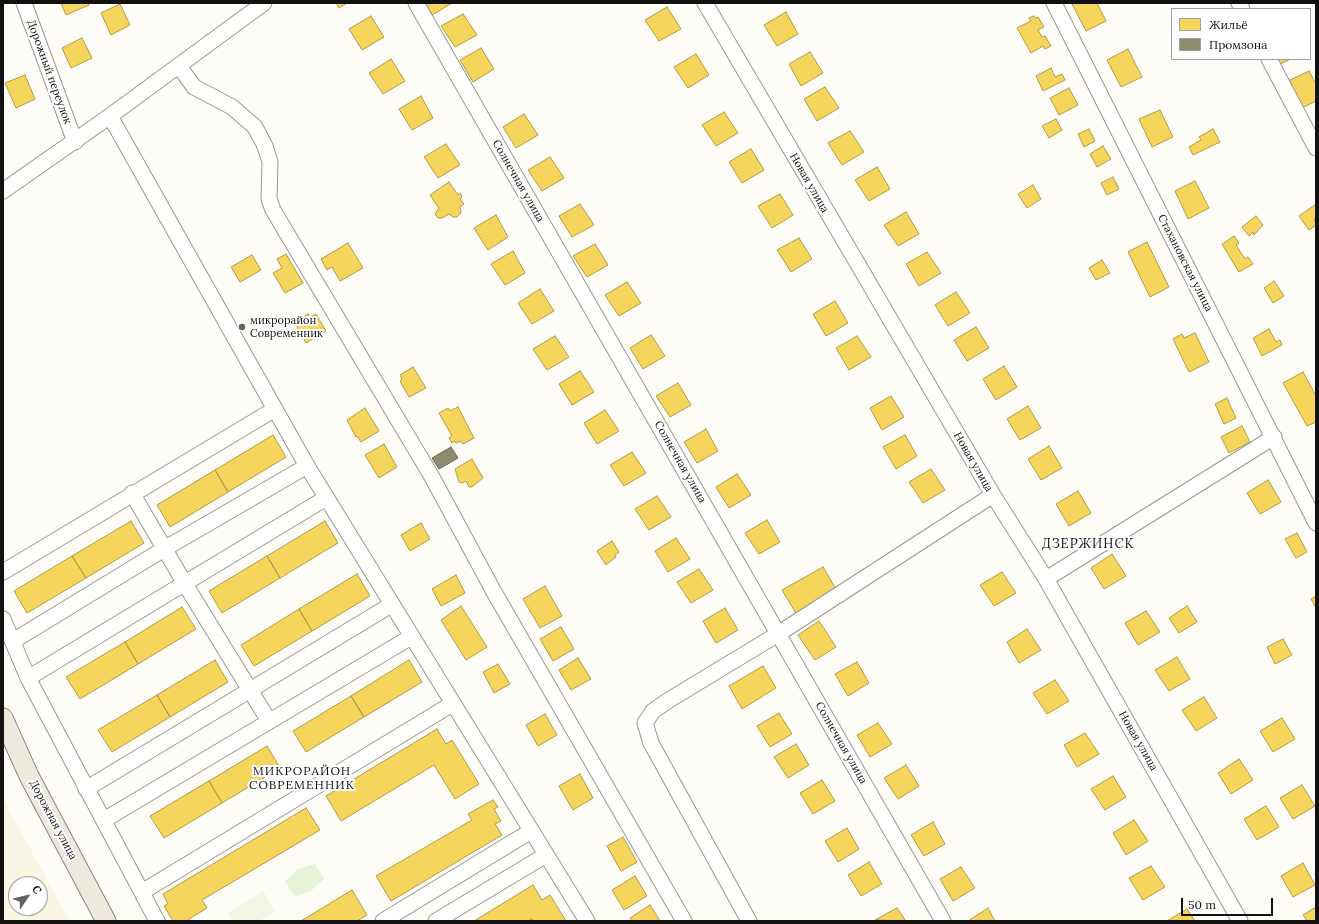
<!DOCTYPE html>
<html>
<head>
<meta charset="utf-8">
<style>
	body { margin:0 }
	#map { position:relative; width:1319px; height:924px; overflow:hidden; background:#fdfcf7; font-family:Lora,serif }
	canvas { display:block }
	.frame { position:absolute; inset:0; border:4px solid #111; pointer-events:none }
	.legend { position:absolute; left:1171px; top:8px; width:140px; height:52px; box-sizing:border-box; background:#fff; border:1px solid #a0a0a0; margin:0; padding:5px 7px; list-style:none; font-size:12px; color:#111 }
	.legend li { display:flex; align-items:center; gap:8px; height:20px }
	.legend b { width:20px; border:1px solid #a0a0a0 }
	.north { position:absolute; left:8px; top:876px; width:40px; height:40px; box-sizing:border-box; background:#fff; border:1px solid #a0a0a0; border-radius:50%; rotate:55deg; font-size:11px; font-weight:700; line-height:16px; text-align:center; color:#111 }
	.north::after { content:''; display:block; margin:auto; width:14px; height:18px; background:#646362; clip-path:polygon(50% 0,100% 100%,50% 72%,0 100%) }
	.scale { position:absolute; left:1181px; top:898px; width:92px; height:18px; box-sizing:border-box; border:2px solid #111; border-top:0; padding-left:5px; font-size:12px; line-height:14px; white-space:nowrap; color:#111; -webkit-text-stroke:3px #fff; paint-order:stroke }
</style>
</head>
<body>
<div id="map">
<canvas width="1319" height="924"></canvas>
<div class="frame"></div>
<ul class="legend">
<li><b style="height:11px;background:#f6d55c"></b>Жильё</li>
<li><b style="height:11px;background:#8c8c6e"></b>Промзона</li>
</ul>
<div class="north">С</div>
<div class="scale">50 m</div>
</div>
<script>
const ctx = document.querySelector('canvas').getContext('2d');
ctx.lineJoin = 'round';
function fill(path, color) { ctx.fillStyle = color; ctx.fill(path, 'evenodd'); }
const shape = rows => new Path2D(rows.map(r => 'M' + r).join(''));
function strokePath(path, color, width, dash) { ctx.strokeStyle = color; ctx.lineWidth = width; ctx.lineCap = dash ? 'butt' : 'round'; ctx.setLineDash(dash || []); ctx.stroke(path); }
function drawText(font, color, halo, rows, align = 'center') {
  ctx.font = font + ' Lora,serif'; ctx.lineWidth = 4; ctx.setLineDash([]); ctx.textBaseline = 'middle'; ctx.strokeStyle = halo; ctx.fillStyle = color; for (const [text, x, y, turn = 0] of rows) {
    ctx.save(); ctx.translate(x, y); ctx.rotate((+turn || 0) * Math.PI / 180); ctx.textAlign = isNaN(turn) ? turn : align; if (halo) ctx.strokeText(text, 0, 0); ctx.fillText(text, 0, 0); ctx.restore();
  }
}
fill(shape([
	[3,799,54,892,70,921,3,921],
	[16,884,40,884,40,908,16,908]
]), '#f9f7e4');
fill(shape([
	[315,864,324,879,312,890,295,897,285,881,298,869]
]), '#e7f3d7');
fill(shape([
	[263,891,275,911,259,921,233,921,228,913]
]), '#f0f6e1');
const homes = shape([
	[61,3,89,3,89,5,66,15,61,3],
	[336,3,347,3,339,8,336,3],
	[425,3,452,3,432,15,425,3],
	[1073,3,1097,3,1106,21,1086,31,1072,4,1073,3],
	[120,4,130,25,111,35,101,13,120,4],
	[667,7,681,29,659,41,645,20,667,7],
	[786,12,798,34,777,46,764,25,786,12],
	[463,14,477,35,455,47,441,26,463,14],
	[371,16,384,37,362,50,349,29,371,16],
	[1034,16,1036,18,1038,17,1044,27,1038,30,1042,37,1045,36,1051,46,1045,49,1043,46,1031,53,1017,28,1031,21,1029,18,1034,16],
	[82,38,92,58,71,68,62,48,82,38],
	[481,48,494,69,473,82,460,60,481,48],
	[1128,49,1142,77,1121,87,1107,60,1128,49],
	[810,52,823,73,801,86,789,64,810,52],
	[696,54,709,75,688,88,674,67,696,54],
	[391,59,405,81,383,94,369,73,391,59],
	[1278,59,1291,59,1280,64,1278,59],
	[1051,68,1055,77,1062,74,1065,80,1043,91,1036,76,1051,68],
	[1309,71,1316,84,1316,101,1302,108,1288,81,1309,71],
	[25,75,35,99,16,108,5,83,25,75],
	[825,87,839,108,817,121,804,99,825,87],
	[1069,88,1078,105,1059,115,1050,98,1069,88],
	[421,96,433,118,412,130,399,109,421,96],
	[1160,110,1173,137,1152,147,1139,119,1160,110],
	[724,112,738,133,716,146,702,125,724,112],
	[524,114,538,135,516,148,503,127,524,114],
	[1056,119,1062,130,1049,138,1042,126,1056,119],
	[1089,129,1095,141,1084,147,1078,134,1089,129],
	[1213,129,1220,142,1193,155,1189,147,1201,140,1199,137,1213,129],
	[850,131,864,152,842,165,828,143,850,131],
	[446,144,460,165,438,178,424,157,446,144],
	[1103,146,1111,159,1097,167,1090,154,1103,146],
	[751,149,764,170,742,183,729,162,751,149],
	[550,157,564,178,542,191,528,170,550,157],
	[877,167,890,189,869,201,855,180,877,167],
	[1113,177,1119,189,1107,195,1101,183,1113,177],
	[1195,181,1209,208,1188,219,1175,191,1195,181],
	[449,182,458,195,460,193,462,197,460,199,464,204,460,207,461,213,457,217,453,217,449,214,442,218,438,218,435,214,439,208,430,195,449,182],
	[1033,185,1041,199,1027,208,1018,194,1033,185],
	[780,194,793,215,772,228,758,206,780,194],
	[580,204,594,225,572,237,559,216,580,204],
	[1316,204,1316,218,1314,219,1316,225,1309,230,1299,216,1316,204],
	[906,212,919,234,898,246,884,225,906,212],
	[496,215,508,237,488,250,474,228,496,215],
	[1256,216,1263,225,1254,235,1253,232,1249,236,1242,227,1256,216],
	[1234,236,1239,243,1236,245,1245,259,1248,257,1253,264,1239,272,1222,244,1234,236],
	[799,238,812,259,791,272,777,250,799,238],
	[1147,242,1169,287,1150,297,1128,252,1147,242],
	[348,243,363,268,340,281,332,267,327,270,321,259,348,243],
	[595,244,608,265,587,277,573,256,595,244],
	[513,251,525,273,505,285,491,264,513,251],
	[927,252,941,273,919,286,906,264,927,252],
	[286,254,303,283,285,293,273,273,282,268,277,259,286,254],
	[252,255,261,270,240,282,231,267,252,255],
	[1102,260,1110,273,1096,280,1089,268,1102,260],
	[1274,281,1284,296,1273,303,1264,288,1274,281],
	[627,282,641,303,619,316,605,295,627,282],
	[540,289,554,311,532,324,518,303,540,289],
	[956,292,970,313,948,326,935,305,956,292],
	[835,301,848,323,826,336,813,314,835,301],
	[308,314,310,317,316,314,326,331,306,343,296,325,302,322,300,319,308,314],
	[976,327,989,348,967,361,954,340,976,327],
	[1269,329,1276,342,1280,340,1282,345,1262,356,1253,338,1269,329],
	[1195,333,1209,362,1189,372,1173,339,1182,334,1184,338,1195,333],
	[651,335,665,356,643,369,630,348,651,335],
	[555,336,569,357,547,370,533,349,555,336],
	[857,336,871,357,849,370,836,348,857,336],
	[1004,366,1017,387,996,400,983,379,1004,366],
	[413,367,426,388,409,397,400,381,402,379,400,375,413,367],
	[580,371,594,392,572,405,559,384,580,371],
	[1303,372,1316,396,1316,422,1307,426,1283,383,1303,372],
	[678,383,691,405,670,417,656,396,678,383],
	[891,396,904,417,882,430,870,408,891,396],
	[1227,398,1236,418,1224,424,1215,404,1227,398],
	[1028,406,1041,428,1020,440,1007,419,1028,406],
	[458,407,474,438,463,444,461,441,456,443,455,441,452,443,449,438,452,436,439,413,448,408,450,411,458,407],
	[365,408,379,431,361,442,357,436,356,437,347,420,365,408],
	[605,410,619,431,597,444,584,423,605,410],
	[1242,426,1250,442,1229,453,1221,437,1242,426],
	[706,429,718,451,697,463,684,442,706,429],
	[273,435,286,457,228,492,215,470,273,435],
	[905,435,917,456,896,469,883,447,905,435],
	[384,444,397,467,379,478,365,455,384,444],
	[1049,446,1062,468,1041,480,1028,459,1049,446],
	[632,452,646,473,624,486,610,465,632,452],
	[472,459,483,478,472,487,469,487,466,481,462,483,459,482,455,469,472,459],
	[931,469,945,490,923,503,909,482,931,469],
	[215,470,228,492,170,527,157,505,215,470],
	[737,474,751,495,729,508,716,487,737,474],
	[1268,480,1281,502,1260,514,1247,493,1268,480],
	[1078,491,1091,513,1069,526,1056,504,1078,491],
	[657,496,671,517,649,530,635,509,657,496],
	[767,520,780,542,759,554,745,533,767,520],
	[131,521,144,543,86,578,72,556,131,521],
	[325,521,338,543,280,578,267,556,325,521],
	[421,523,430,539,410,551,401,535,421,523],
	[1297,533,1307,552,1296,558,1285,539,1297,533],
	[676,538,690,559,668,572,655,551,676,538],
	[612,541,619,552,615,555,616,557,606,565,597,551,612,541],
	[1112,554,1126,576,1104,589,1091,568,1112,554],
	[72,556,86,578,27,613,14,591,72,556],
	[267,556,280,578,222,613,209,591,267,556],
	[823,567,837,591,797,615,782,590,823,567],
	[699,569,713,590,691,603,677,582,699,569],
	[1002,572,1016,593,994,606,980,585,1002,572],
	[357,574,370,596,312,631,299,609,357,574],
	[456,575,465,593,441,606,432,589,456,575],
	[545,586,562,616,540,628,523,599,545,586],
	[1316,596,1316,608,1311,599,1316,596],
	[461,606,487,647,466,660,441,620,461,606],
	[1187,606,1197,622,1179,633,1169,618,1187,606],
	[182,607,196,629,138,664,125,642,182,607],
	[725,608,738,630,716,643,703,621,725,608],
	[299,609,312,631,254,666,241,645,299,609],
	[1146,611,1160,632,1138,645,1125,623,1146,611],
	[819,621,836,647,815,660,798,635,819,621],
	[561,627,574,649,553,661,540,639,561,627],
	[1027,629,1041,650,1019,663,1007,642,1027,629],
	[1283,639,1292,655,1275,664,1267,647,1283,639],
	[125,642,138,664,80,699,66,677,125,642],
	[1177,657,1190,679,1169,691,1155,670,1177,657],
	[578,658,591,679,571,690,559,670,578,658],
	[215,660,228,682,170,717,157,695,215,660],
	[409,660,422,682,364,717,351,696,409,660],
	[857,662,869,683,848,696,835,674,857,662],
	[498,664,510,684,494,693,483,672,498,664],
	[763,666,776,688,742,709,729,686,763,666],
	[1055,680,1069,701,1047,714,1033,693,1055,680],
	[157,695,170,717,112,752,98,730,157,695],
	[351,696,364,717,306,752,293,731,351,696],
	[1204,697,1217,718,1196,731,1182,710,1204,697],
	[779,713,792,734,770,747,757,726,779,713],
	[545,714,557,735,538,746,526,725,545,714],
	[1282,718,1295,739,1273,752,1260,731,1282,718],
	[878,723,892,744,870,757,857,735,878,723],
	[437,729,446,744,452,740,479,784,455,799,434,765,341,821,326,796,437,729],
	[1085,733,1099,754,1077,767,1064,745,1085,733],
	[796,744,809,765,788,778,774,757,796,744],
	[267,746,280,768,222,803,209,781,267,746],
	[1239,759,1253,780,1231,794,1218,773,1239,759],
	[906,765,919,786,898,799,884,778,906,765],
	[580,774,593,798,573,810,559,786,580,774],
	[1113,776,1126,797,1105,810,1091,789,1113,776],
	[822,780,835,801,813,814,800,793,822,780],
	[209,781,222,803,164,838,150,816,209,781],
	[1302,785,1315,806,1293,819,1280,798,1302,785],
	[493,800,498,807,494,809,501,821,495,824,502,835,391,901,376,876,472,820,468,814,493,800],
	[1266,806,1279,827,1257,840,1244,819,1266,806],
	[306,808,320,830,202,900,207,908,186,921,173,921,164,906,168,904,163,894,306,808],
	[1134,820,1148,841,1126,855,1113,833,1134,820],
	[933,822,945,844,924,856,911,835,933,822],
	[847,828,859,849,838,862,825,841,847,828],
	[623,837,637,862,621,871,607,846,623,837],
	[869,862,882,884,861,896,848,875,869,862],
	[1303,863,1315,885,1293,897,1281,876,1303,863],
	[1151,866,1165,887,1143,900,1129,878,1151,866],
	[961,867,975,888,953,901,940,879,961,867],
	[635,876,647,896,624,910,612,890,635,876],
	[533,885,542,900,550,895,566,921,533,921,532,919,528,921,474,921,533,885],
	[352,890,367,915,357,921,301,921,352,890],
	[650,905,660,921,632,921,630,918,650,905],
	[1316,907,1316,921,1307,921,1303,915,1316,907],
	[897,908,906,921,875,920,897,908],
	[988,908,995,921,968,921,988,908],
	[1187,909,1195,921,1167,921,1187,909]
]);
fill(homes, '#f6d55c');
strokePath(homes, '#b19a46', 1);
const industry = shape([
	[451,447,458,458,439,469,432,458,451,447]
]);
fill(industry, '#8c8c6e');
strokePath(industry, '#676752', 1);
const minor = shape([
	[24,3,75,142],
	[416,3,943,921],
	[705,3,993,495,1046,579,1240,921],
	[1054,3,1316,523],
	[1239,3,1242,9],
	[1269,59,1316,148],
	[179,66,194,87,232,107,255,127,265,146,270,162,269,199,273,210,432,477,494,592,684,921],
	[110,116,307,466,587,921],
	[3,191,110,116,264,3],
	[132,493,185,584,269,721],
	[3,572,275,409],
	[1046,579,1274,437],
	[3,619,28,678,157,921],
	[13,641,164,549,307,466],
	[28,678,326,498],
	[86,789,391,605],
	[104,820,411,637],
	[142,892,452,704],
	[383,921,531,831],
	[436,921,546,855],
	[749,921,651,743,645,723,653,711,669,700,778,634,993,495]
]);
const major = shape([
	[3,718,29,776,106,921]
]);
strokePath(minor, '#979795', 17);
strokePath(major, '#858482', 21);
strokePath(minor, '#fffffe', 15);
strokePath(major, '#ede9dc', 19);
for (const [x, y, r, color] of [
	[242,327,4,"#646362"]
]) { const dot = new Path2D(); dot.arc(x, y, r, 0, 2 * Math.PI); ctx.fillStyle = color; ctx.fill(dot); strokePath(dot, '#fff', 1.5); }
drawText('11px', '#111', '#fff', [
	["Дорожный переулок",49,72,70],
	["Солнечная улица",518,181,60],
	["Новая улица",809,183,60],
	["Стахановская улица",1185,263,63],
	["Солнечная улица",680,462,60],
	["Новая улица",973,462,60],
	["Новая улица",1138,741,60],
	["Солнечная улица",841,743,60],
	["Дорожная улица",53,820,62]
]);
drawText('11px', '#111', '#fff', [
	["микрорайон",250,321],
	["Современник",250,334]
], 'left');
ctx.letterSpacing = '1px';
drawText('12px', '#111', '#fff', [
	["МИКРОРАЙОН",302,772],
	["СОВРЕМЕННИК",302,786]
]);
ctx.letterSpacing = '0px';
ctx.letterSpacing = '1px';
drawText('13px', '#111', '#fff', [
	["ДЗЕРЖИНСК",1088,544]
]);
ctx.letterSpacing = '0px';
</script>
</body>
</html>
